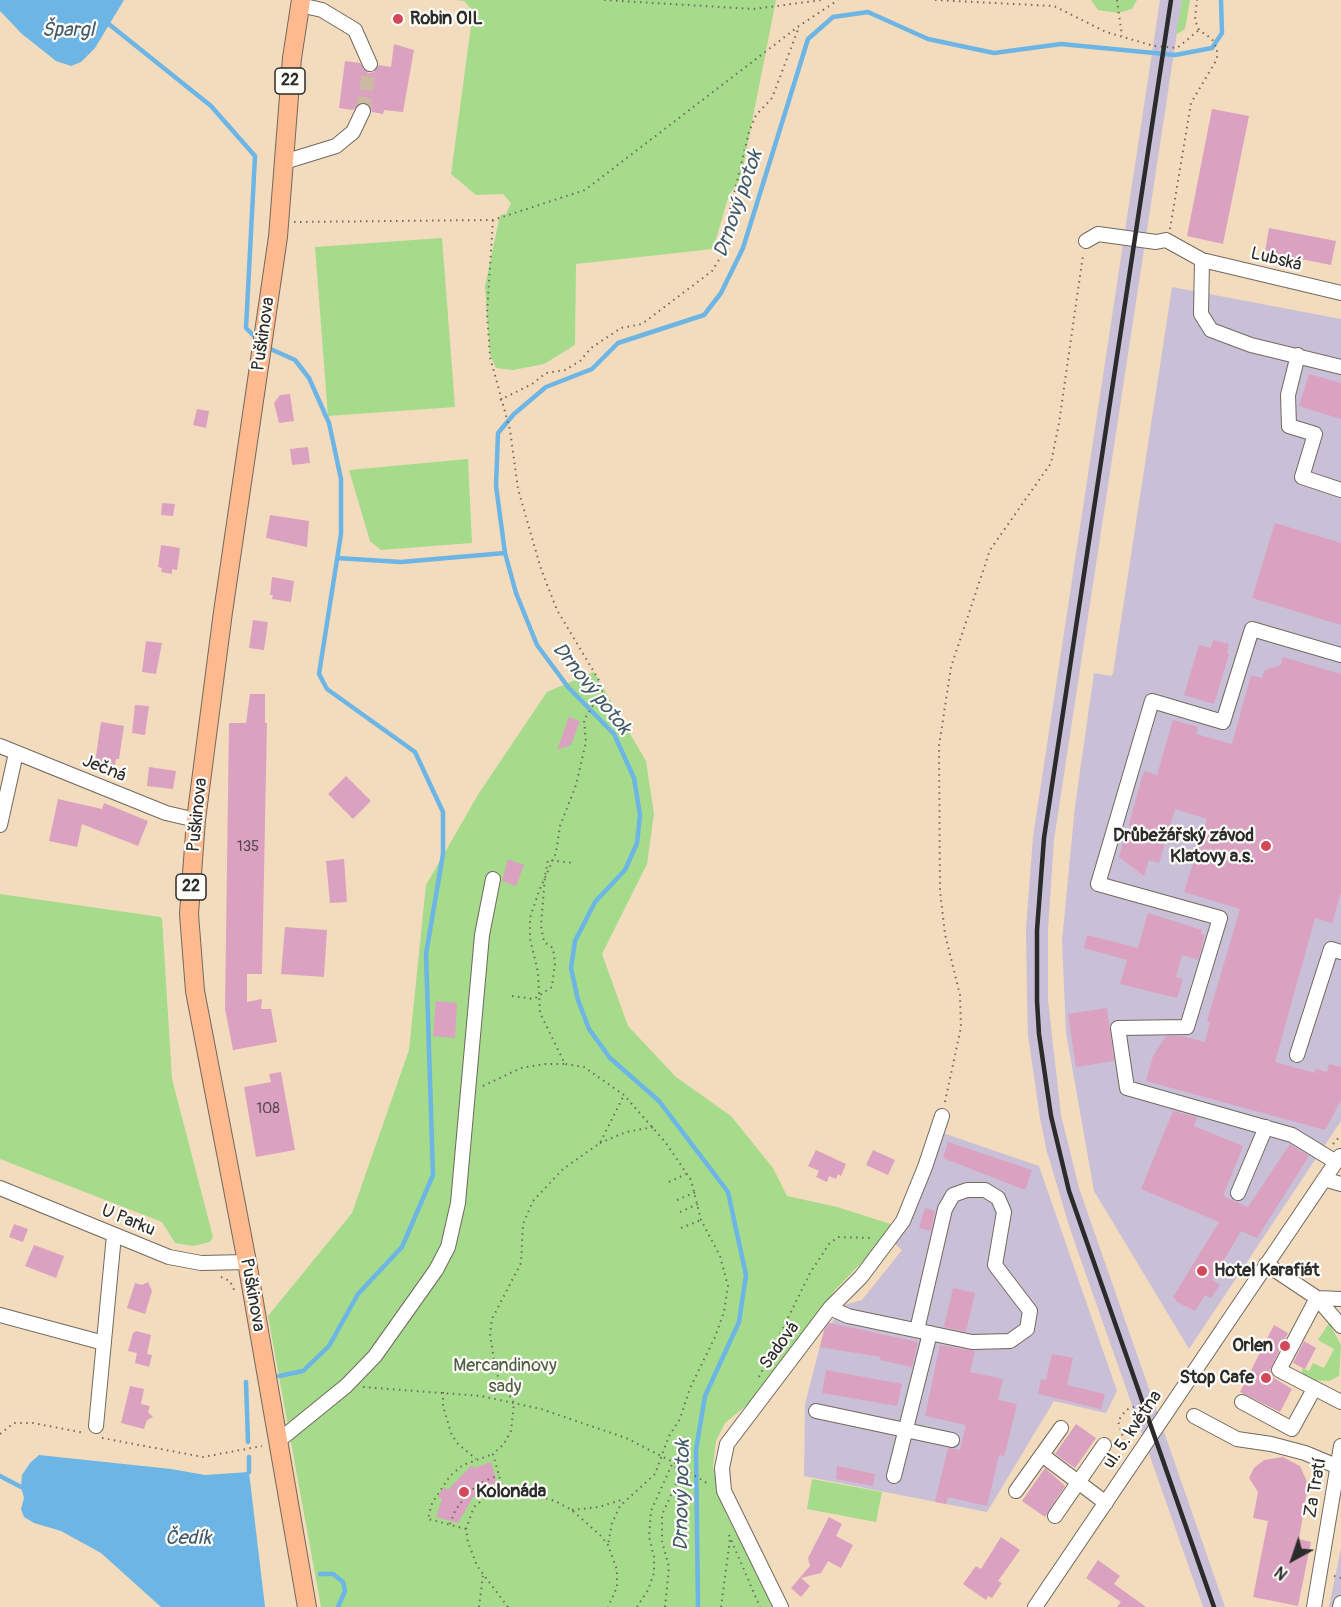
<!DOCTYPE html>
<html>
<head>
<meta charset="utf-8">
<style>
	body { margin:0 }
	#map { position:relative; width:1341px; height:1607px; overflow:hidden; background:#f3dcbe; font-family:Pangolin,sans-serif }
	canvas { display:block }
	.north { position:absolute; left:1263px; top:1529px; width:60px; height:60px; -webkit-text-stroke:4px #fdfcf7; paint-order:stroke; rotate:220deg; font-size:16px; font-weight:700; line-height:24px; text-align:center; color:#2b2b2b }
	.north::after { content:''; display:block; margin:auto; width:21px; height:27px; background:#2b2b2b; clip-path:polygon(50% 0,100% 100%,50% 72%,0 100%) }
</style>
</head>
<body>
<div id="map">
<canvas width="1341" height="1607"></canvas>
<div class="north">N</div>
</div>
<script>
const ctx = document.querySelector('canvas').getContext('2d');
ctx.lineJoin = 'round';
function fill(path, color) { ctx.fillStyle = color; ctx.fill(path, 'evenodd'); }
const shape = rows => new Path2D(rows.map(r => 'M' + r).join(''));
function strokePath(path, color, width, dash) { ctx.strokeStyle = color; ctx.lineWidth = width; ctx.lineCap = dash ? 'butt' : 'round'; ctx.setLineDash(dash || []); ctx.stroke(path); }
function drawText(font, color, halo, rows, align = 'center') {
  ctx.font = font + ' Pangolin,sans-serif'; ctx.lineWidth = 4.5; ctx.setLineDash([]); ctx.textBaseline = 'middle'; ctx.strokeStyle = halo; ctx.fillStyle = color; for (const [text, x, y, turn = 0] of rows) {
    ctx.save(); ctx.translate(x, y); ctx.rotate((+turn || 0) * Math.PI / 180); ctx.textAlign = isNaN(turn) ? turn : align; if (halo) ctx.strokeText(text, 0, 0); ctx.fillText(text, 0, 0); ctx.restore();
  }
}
fill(shape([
	[1160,0,1182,0,1054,840,1048,930,1048,1000,1061,1115,1079,1188,1225,1607,1203,1607,1071,1232,1047,1152,1040,1118,1028,1035,1027,1001,1026,929,1033,837],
	[1172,287,1341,319,1341,1121,1189,1349,1094,1191,1066,1033,1062,941,1075,806,1094,673,1111,676,1113,673],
	[943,1133,1039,1166,1117,1391,1106,1413,1054,1401,987,1512,804,1476,805,1404,826,1322,832,1323,841,1306,862,1300,902,1250,895,1244,905,1228],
	[1341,1548,1341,1607,1329,1607]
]), '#c9bfd7');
fill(shape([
	[455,0,776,0,741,178,729,195,713,249,576,264,575,345,544,364,513,370,496,368,490,354,485,286,500,215,506,214,511,203,503,194,476,195,451,174,473,11,464,1],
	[1091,0,1137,0,1132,9,1118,13,1098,10],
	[1182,0,1190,0,1185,29,1176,35],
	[442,238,455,407,328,416,315,247],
	[468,459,472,543,381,550,370,541,349,470],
	[594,672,646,761,654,814,647,864,602,954,628,1026,676,1077,731,1116,773,1168,787,1196,837,1207,897,1226,835,1290,754,1399,725,1423,716,1441,713,1467,726,1514,775,1607,321,1607,268,1316,352,1213,409,1050,426,885,479,793,547,692],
	[0,894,160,917,162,919,172,1079,213,1237,210,1242,193,1246,175,1243,162,1222,0,1159],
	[1329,1323,1341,1345,1339,1376,1329,1381,1309,1380,1302,1375,1302,1368,1309,1371,1313,1363,1324,1368,1334,1349,1318,1340],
	[812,1479,882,1492,876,1522,807,1509]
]), '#a5db8b');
fill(shape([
	[0,0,124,0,95,48,81,62,71,66,56,61,22,34,0,11],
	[39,1455,171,1469,205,1475,249,1472,265,1607,161,1607,101,1553,61,1531,34,1523,24,1517,21,1509,24,1498,21,1487,22,1475,30,1463]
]), '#6cb5e4');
strokePath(shape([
	[110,25,211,106,255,156,246,328,258,340],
	[266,347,295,360,309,378,329,423,341,479,341,534,319,674,327,689,415,752,443,812,443,854,426,954,433,1175,402,1247,358,1294,329,1346,303,1371,279,1376],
	[337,558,401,562,505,553],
	[246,1382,248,1442],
	[249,1457,249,1472],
	[0,1476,21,1487],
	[320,1574,333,1574,343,1582,345,1591,338,1607],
	[698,1607,696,1450,705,1396,739,1322,746,1275,728,1192,659,1101,610,1058,589,1029,578,1000,571,968,575,941,595,902,625,870,637,843,640,815,634,778,614,734,568,687,537,645,516,593,505,553,496,486,498,433,514,414,546,387,592,369,618,343,704,315,721,293,743,248,808,39,833,17,868,12,928,39,994,53,1061,44,1175,55,1212,48,1222,33,1221,0]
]), '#6cb5e4', 4.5);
fill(shape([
	[394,44,414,50,403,112,384,110,383,114,372,112,370,105,363,102,353,110,339,108,345,61,360,63,368,73,374,72,379,65,391,67],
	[1212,109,1249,116,1223,244,1187,236],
	[1269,228,1336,241,1331,265,1265,252],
	[1309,374,1341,383,1341,419,1299,406],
	[290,394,294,421,279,423,274,403,280,395],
	[197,409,209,411,206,428,193,425],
	[308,447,310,463,292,465,290,449],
	[162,503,175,504,173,516,161,515],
	[270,515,309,521,307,547,266,538],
	[1275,523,1341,543,1341,625,1252,598],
	[161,545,180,548,177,570,172,569,172,574,161,572,162,568,158,567],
	[272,577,294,581,291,602,272,599,273,595,270,595],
	[253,620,268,622,264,650,249,648],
	[1213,640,1229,644,1227,653,1229,654,1214,704,1184,695,1199,645,1211,648],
	[146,641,162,643,156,674,142,672],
	[1283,657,1341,674,1341,892,1332,923,1315,918,1275,1062,1315,1073,1316,1069,1327,1072,1329,1064,1341,1067,1341,1100,1325,1130,1146,1081,1153,1056,1166,1036,1182,1036,1205,1042,1210,1022,1207,1021,1240,909,1184,892,1207,819,1175,809,1159,863,1149,860,1144,876,1119,857,1126,833,1130,832,1129,824,1142,777,1145,771,1157,775,1173,720,1198,727,1196,734,1232,744,1251,675,1262,678,1265,670,1281,665],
	[250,694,265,694,265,723,267,723,262,974,247,974,247,1002,262,999,261,1009,271,1009,277,1042,233,1050,225,1009,229,723,246,723],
	[135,705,149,706,145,735,132,733],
	[569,717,580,721,571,745,557,750],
	[101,722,124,726,119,759,116,759,115,765,95,762],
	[149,767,176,771,173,789,147,786],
	[346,776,371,801,353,819,328,794],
	[58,799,102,809,104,803,148,821,138,846,82,824,77,847,49,841],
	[344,859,347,902,330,903,326,861],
	[508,859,524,865,516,886,502,881],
	[1148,913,1202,930,1201,934,1205,935,1198,960,1182,955,1176,977,1183,979,1177,998,1120,984,1127,960,1084,948,1087,935,1138,948],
	[285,927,327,930,324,977,281,974],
	[436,1001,457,1003,455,1038,433,1036],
	[1107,1008,1114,1061,1076,1067,1068,1014],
	[281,1072,295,1150,256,1157,244,1087,271,1082,269,1074],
	[1173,1111,1197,1117,1194,1126,1243,1146,1223,1196,1248,1207,1290,1144,1309,1156,1257,1238,1241,1231,1212,1280,1220,1285,1211,1298,1205,1295,1195,1311,1175,1301,1176,1299,1173,1297,1219,1222,1141,1189],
	[948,1142,1032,1170,1025,1190,943,1158],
	[816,1150,846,1164,841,1176,838,1174,836,1179,829,1176,827,1182,816,1177,819,1171,808,1166],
	[873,1150,895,1160,888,1175,866,1165],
	[925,1208,935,1211,931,1231,919,1228],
	[14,1224,28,1229,23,1242,9,1237],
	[34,1245,64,1256,56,1278,25,1266],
	[148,1282,152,1291,145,1314,127,1308,135,1283,142,1285],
	[953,1288,975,1293,966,1332,944,1327],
	[830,1323,918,1342,912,1367,880,1360,881,1357,820,1347,824,1331],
	[1274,1325,1288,1333,1270,1370,1274,1378,1292,1389,1280,1412,1240,1392],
	[136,1331,151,1335,147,1354,152,1355,149,1367,135,1363,137,1353,128,1351,133,1333],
	[1304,1341,1316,1348,1305,1369,1293,1363],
	[940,1345,975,1351,970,1372,1003,1379,998,1400,1017,1404,1006,1450,1004,1456,999,1455,987,1506,948,1497,946,1504,935,1502,948,1448,960,1450,966,1425,925,1416],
	[1052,1354,1073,1358,1067,1385,1105,1394,1101,1409,1038,1394,1041,1379,1046,1380],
	[826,1370,902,1384,897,1406,822,1393],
	[130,1386,144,1389,141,1404,150,1406,148,1412,153,1417,147,1420,144,1429,121,1423],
	[1076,1424,1096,1438,1075,1468,1055,1454],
	[1283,1457,1300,1466,1308,1484,1299,1539,1311,1542,1298,1606,1253,1597,1268,1521,1253,1518,1258,1492,1249,1478,1254,1468,1264,1460],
	[491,1462,497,1482,473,1497,458,1523,436,1517,442,1499,438,1497,444,1487,448,1490,472,1465,474,1468],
	[837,1466,875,1474,873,1486,836,1479],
	[1045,1468,1065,1486,1045,1517,1022,1501],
	[829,1517,842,1524,836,1536,853,1545,841,1568,828,1561,821,1573,801,1578,810,1586,801,1597,791,1588,810,1566,808,1558],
	[1001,1537,1020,1550,998,1581,1002,1583,992,1598,988,1596,986,1600,963,1584,976,1566,981,1569],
	[1098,1560,1120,1576,1114,1584,1146,1607,1117,1607,1121,1602,1086,1578]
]), '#dba1c0');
strokePath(shape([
	[363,111,370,64]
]), '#cbb9a1', 14, [14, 7]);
const minor = shape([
	[300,5,322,10,355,30,370,64],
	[284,162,336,146,353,132,363,111],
	[1086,241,1098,234,1156,242,1166,240,1202,260,1341,293],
	[1202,260,1201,314,1211,330,1251,345,1341,367],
	[1298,355,1288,395,1289,426,1315,434,1302,477,1341,490],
	[0,746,166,813,196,820],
	[0,825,16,753],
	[1297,1055,1331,949,1341,952],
	[1336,1162,1292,1135,1127,1088,1118,1028,1187,1027,1220,918,1098,884,1152,701,1223,722,1252,629,1341,655],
	[1324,1179,1341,1184],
	[0,1188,169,1257,201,1263,247,1262],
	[1238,1193,1266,1127],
	[1266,1264,1317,1298,1341,1326],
	[1341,1299,1317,1298,1279,1370,1341,1402],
	[830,1308,848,1316,972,1342,1010,1341,1027,1329,1030,1311,995,1265,1004,1212,998,1198,985,1190,967,1190,953,1195,945,1209,917,1330],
	[0,1315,104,1343],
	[1242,1402,1292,1429,1314,1389],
	[816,1411,952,1440],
	[1194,1416,1237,1439,1271,1444,1305,1453,1341,1468],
	[96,1426,114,1235],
	[277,1442,346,1386,375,1356,436,1270,448,1247,458,1203,482,935,493,879],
	[1042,1455,1106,1503],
	[894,1476,930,1333],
	[1016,1491,1061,1428],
	[1055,1516,1104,1445],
	[781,1607,724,1491,722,1468,727,1444,830,1308,861,1277,903,1221,925,1167,942,1116],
	[1035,1607,1340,1156],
	[1314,1607,1341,1446],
	[1340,1607,1341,1603]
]);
const major = shape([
	[301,0,292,58,278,237,223,612,196,820,189,914,195,991,247,1262,307,1607]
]);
strokePath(minor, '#71695e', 16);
strokePath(major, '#71695e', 20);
strokePath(shape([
	[604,0,754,9,822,0],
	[935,0,1054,6,1106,32,1154,46,1177,48,1199,30],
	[1117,0,1122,36],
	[493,220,487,313,490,357,510,430,518,489,541,569,557,610,600,682,602,691,584,720,586,742,576,785,560,826,556,853,539,891,530,918,530,939,538,972,540,1013,565,1064,584,1067,624,1095,666,1143,691,1180,701,1220,720,1256,728,1286,724,1312,715,1337,690,1388,680,1419,669,1436,655,1474,620,1506,612,1523,608,1545],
	[294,222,493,220,585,190,799,26,838,0],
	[1170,229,1191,103,1217,59,1217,49,1212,39,1199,30,1195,20,1197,0],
	[500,400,532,384,546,373,565,370,580,361,591,348,621,328,642,324,712,271,724,252,729,214,749,132,756,115,772,98,799,27],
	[483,1086,521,1068,545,1064,565,1064],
	[945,1102,961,1027,960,995,945,934,940,891,939,746,951,667,990,550,1051,463,1059,423,1083,255],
	[600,1143,626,1132,654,1127],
	[1333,1144,1341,1135],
	[669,1182,686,1174],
	[677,1200,696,1192],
	[680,1212,698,1204],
	[681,1228,701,1220],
	[221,1277,230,1281,235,1292],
	[759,1377,810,1273,829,1244,838,1237,874,1238],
	[363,1387,481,1396,541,1409,626,1438,673,1462,710,1485],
	[443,1392,443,1406,451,1433,457,1443,476,1459],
	[0,1434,14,1423,33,1423,85,1433],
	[102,1438,203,1457,262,1446],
	[1126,1447,1118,1421,1126,1410,1161,1396],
	[503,1490,493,1454,504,1444,511,1431,514,1403,496,1373,490,1334,492,1319,521,1263,523,1224,533,1201,563,1169,600,1143,624,1095],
	[572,1510,599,1507,624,1499],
	[450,1524,455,1511,467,1494,480,1483,499,1475],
	[466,1529,428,1519,432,1503,450,1476,463,1465,493,1454],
	[729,1535,760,1607],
	[1334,1576,1341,1578],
	[479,1607,483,1576],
	[508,1607,477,1566,468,1542,466,1529,474,1507,487,1496,503,1490,520,1490,555,1501,572,1510,600,1535,608,1545,617,1570,617,1587,608,1607],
	[637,1607,648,1590,654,1573,654,1557,649,1537,651,1511,673,1462],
	[665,1607,669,1567,662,1541,662,1515,679,1477,674,1464],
	[721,1607,730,1539]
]), '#71695e', 2, [1.5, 4.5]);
strokePath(minor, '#fff', 14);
strokePath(major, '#fcba8e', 18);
strokePath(shape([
	[1171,0,1044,838,1037,930,1037,1001,1039,1034,1051,1116,1069,1191,1214,1607]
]), '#2b2b2b', 4.5);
strokePath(shape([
	[512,996,534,999,552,987,555,963,553,948,544,942,541,926,545,876,548,860,574,863]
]), '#71695e', 2, [1.5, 4.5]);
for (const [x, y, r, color] of [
	[398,19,6,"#d1495b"],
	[1266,846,6,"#d1495b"],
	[1202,1271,6,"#d1495b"],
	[1285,1346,6,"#d1495b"],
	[1266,1378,6,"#d1495b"],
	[464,1492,6,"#d1495b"]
]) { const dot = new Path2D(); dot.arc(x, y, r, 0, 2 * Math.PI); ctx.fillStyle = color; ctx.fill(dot); strokePath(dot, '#fdfcf7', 2); }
drawText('15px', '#574850', null, [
	["135",248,847],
	["108",268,1109]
]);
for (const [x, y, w] of [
	[290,81,30],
	[191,887,30]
]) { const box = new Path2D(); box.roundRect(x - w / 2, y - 13, w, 26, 4.5); ctx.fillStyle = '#fdfcf7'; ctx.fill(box); strokePath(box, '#2b2b2b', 1.5); }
drawText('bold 16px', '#2b2b2b', null, [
	["22",290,81],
	["22",191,887]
]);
drawText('bold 18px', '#2b2b2b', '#fdfcf7', [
	["Robin OIL",410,19],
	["Drůbežářský závod",1254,836,"right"],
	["Klatovy a.s.",1254,857,"right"],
	["Hotel Karafiát",1214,1271],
	["Orlen",1273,1346,"right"],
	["Stop Cafe",1254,1378,"right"],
	["Kolonáda",476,1492]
], 'left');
drawText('18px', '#2b2b2b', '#fdfcf7', [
	["Lubská",1276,260,14],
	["Puškinova",264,334,-82],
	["Ječná",104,769,22],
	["Puškinova",198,815,-84],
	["U Parku",128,1221,22],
	["Puškinova",252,1295,80],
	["Sadová",780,1346,-54],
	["ul. 5. května",1133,1430,-56],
	["Za Tratí",1316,1488,-80]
]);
drawText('18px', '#506048', '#fdfcf7', [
	["Mercandinovy",505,1366],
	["sady",505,1387]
]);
drawText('italic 20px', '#425b6c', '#fdfcf7', [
	["Špargl",68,31],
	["Drnový potok",739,204,-71],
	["Drnový potok",591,689,51],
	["Drnový potok",683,1495,-89],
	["Čedík",188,1539]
]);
</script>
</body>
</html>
